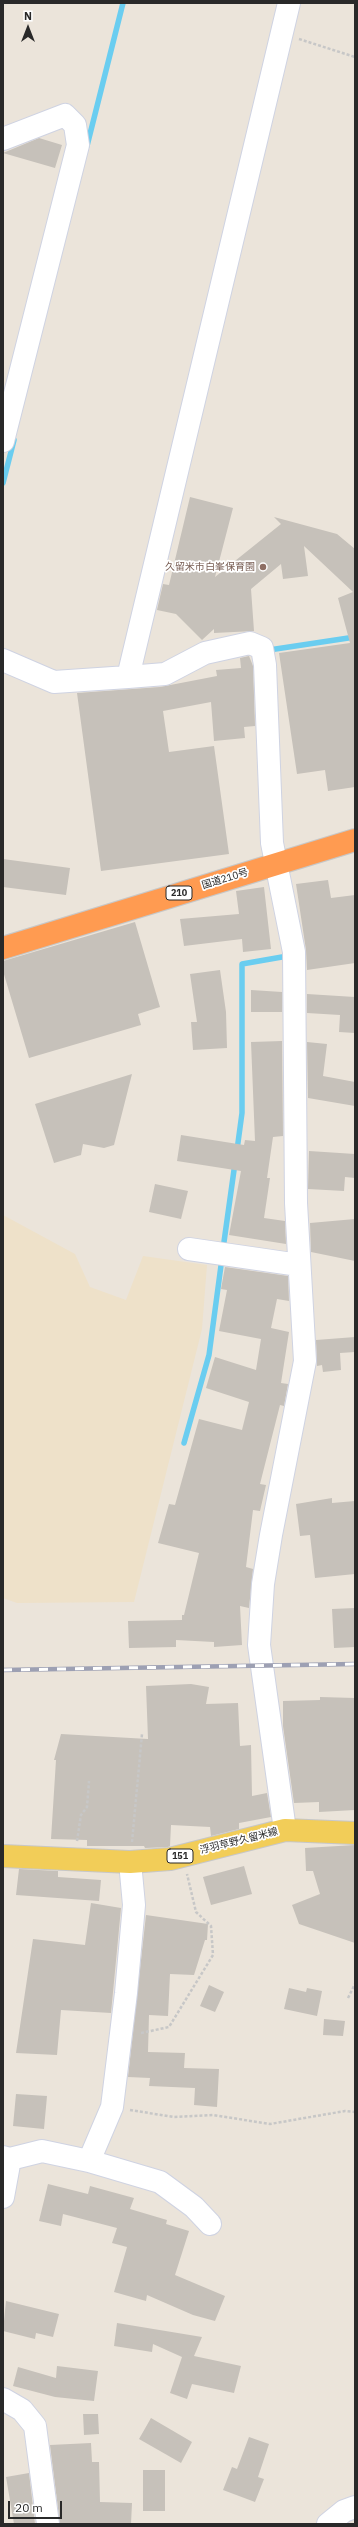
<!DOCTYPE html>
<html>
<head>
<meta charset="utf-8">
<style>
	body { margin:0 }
	#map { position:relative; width:358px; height:2527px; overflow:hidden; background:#ebe4da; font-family:"IBM Plex Sans",sans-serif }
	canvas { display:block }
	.frame { position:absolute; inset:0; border:4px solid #292929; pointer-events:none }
	.north { position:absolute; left:8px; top:8px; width:40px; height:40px; -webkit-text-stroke:3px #fff; paint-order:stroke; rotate:0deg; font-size:11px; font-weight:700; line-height:16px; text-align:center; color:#292929 }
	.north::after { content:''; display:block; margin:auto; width:14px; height:18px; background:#292929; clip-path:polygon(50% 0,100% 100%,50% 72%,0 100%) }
	.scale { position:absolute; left:8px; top:2501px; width:54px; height:18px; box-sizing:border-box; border:2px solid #292929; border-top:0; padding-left:5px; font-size:12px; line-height:14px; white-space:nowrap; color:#292929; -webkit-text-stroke:3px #fff; paint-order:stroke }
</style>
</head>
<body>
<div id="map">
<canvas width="358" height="2527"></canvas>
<div class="frame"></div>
<div class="north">N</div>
<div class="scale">20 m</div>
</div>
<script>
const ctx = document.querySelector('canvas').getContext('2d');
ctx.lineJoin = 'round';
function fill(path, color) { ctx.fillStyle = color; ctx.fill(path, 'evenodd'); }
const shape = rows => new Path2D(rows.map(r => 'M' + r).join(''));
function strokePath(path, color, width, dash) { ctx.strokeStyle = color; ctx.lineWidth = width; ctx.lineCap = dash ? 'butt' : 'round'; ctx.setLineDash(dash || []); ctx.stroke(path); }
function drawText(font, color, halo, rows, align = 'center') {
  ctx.font = font + ' "IBM Plex Sans","Noto Sans JP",sans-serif'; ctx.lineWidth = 3.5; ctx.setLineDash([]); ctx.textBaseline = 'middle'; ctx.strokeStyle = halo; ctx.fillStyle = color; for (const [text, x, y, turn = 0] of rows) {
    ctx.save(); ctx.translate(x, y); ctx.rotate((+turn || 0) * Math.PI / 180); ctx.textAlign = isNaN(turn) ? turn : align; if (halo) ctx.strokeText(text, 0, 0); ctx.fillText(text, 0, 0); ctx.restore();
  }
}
fill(shape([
	[3,1215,75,1254,90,1287,126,1300,143,1256,207,1265,202,1329,134,1602,17,1603,3,1598]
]), '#eee1c9');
strokePath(shape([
	[87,146,123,3],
	[3,483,14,440],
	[269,650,355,637],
	[237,1150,242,1113,242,964,282,957],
	[223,1249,235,1163],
	[184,1443,209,1355,222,1258]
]), '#6acdf0', 5.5);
fill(shape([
	[39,138,62,145,55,168,3,153],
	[190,497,233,508,215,577,281,524,274,517,337,534,355,549,355,787,328,791,325,770,297,774,279,653,350,643,338,598,353,592,304,546,308,576,283,579,281,564,251,589,254,631,214,633,214,629,202,640,176,614,157,610,163,584,169,585],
	[249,656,253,666,255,726,244,727,245,738,214,741,211,702,163,711,169,752,214,746,229,854,101,871,77,693,160,687,217,676,216,670,241,668,240,658],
	[3,859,70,868,66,895,3,887],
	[328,880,331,898,355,895,355,963,307,970,306,950,296,884],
	[264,887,271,949,243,952,242,939,184,946,180,919,239,914,236,891],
	[135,922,160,1007,138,1014,141,1025,29,1058,3,971,3,961],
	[220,970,226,1012,227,1048,193,1050,191,1022,197,1022,190,974],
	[251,990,282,992,282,1012,251,1012],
	[307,994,355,997,355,1033,339,1032,340,1015,307,1013],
	[282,1041,283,1136,273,1137,267,1178,270,1178,264,1218,285,1221,286,1244,229,1235,241,1171,177,1161,181,1135,244,1145,245,1140,255,1141,251,1042],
	[307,1042,327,1044,323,1076,355,1082,355,1106,308,1098],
	[132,1074,114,1145,104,1148,83,1144,81,1155,54,1163,35,1104],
	[309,1151,355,1154,355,1178,345,1177,344,1191,308,1189],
	[155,1184,188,1191,181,1219,149,1212],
	[355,1219,355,1261,311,1252,310,1223],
	[225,1267,288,1276,289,1301,277,1299,271,1328,289,1332,281,1383,288,1384,284,1406,280,1405,260,1484,266,1485,260,1511,253,1510,246,1567,253,1569,249,1608,240,1606,242,1645,214,1647,214,1642,176,1640,176,1647,129,1648,128,1621,182,1620,182,1615,184,1615,199,1553,158,1543,169,1504,175,1505,199,1419,242,1430,249,1402,206,1388,215,1357,256,1370,261,1339,219,1331,227,1290,221,1289],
	[355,1337,355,1352,340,1353,341,1370,323,1372,322,1365,317,1366,316,1340],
	[332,1498,332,1503,355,1501,355,1574,315,1578,310,1535,300,1536,296,1504],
	[355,1608,355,1647,334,1648,332,1609],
	[191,1684,209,1687,206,1704,238,1703,240,1746,251,1745,252,1796,267,1793,271,1817,239,1823,239,1829,211,1836,210,1827,171,1825,170,1846,168,1847,145,1848,144,1846,87,1846,87,1840,51,1839,56,1760,54,1760,61,1734,148,1739,146,1686],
	[320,1697,355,1698,355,1810,319,1812,319,1802,294,1803,283,1726,283,1701,320,1700],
	[355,1845,355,1943,299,1924,292,1905,320,1894,313,1871,306,1871,305,1848],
	[244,1866,252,1894,211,1905,203,1877],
	[19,1869,58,1871,58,1877,101,1880,99,1901,16,1895],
	[91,1903,121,1908,111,2013,61,2010,57,2055,16,2053,33,1939,85,1945],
	[146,1915,208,1924,207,1940,205,1940,194,1975,170,1974,168,2016,149,2015,148,2052,185,2053,184,2068,219,2069,217,2107,194,2105,195,2088,149,2086,150,2078,128,2077],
	[209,1985,224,1992,215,2012,200,2006],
	[289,1988,306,1992,307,1988,322,1991,317,2016,284,2009],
	[324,2019,345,2021,343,2036,323,2035],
	[16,2094,47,2096,44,2129,13,2126],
	[48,2184,88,2194,90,2186,134,2198,130,2209,167,2220,166,2224,189,2231,175,2275,225,2296,215,2321,193,2315,147,2295,146,2301,114,2292,127,2247,112,2243,117,2228,63,2214,61,2226,39,2221],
	[6,2301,59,2314,53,2337,36,2333,35,2339,3,2331],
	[117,2323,202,2337,194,2356,241,2366,234,2393,192,2384,187,2399,170,2393,182,2357,153,2344,152,2352,114,2346],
	[57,2366,98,2371,94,2401,55,2397,13,2386,18,2367,56,2378],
	[83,2414,98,2414,99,2434,84,2435],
	[151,2418,192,2442,181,2463,139,2439],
	[249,2437,269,2444,258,2477,264,2479,255,2502,223,2490,232,2467,237,2469],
	[91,2443,92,2462,99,2462,100,2502,132,2503,131,2524,60,2524,50,2445],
	[143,2470,165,2470,165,2511,143,2511],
	[29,2473,35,2524,14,2524,6,2477]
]), '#c6c1ba');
const minor = shape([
	[3,139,65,115,75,125,78,145,3,441],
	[3,660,54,682,128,677,289,3],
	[128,677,165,674,205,653,250,643,262,648,265,665,272,843,294,952,296,1203,305,1361,271,1535,263,1584,259,1645,285,1830],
	[189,1249,299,1265],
	[3,2157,10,2159,42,2151,89,2161,112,2107,126,1993,134,1905,130,1862],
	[89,2161,160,2182,194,2207,210,2224],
	[3,2197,10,2159],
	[3,2399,22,2410,35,2426,48,2524],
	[328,2524,344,2511,355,2507]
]);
const major = shape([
	[3,1856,130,1862,170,1859,285,1830,355,1833]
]);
const highway = shape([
	[3,948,355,840]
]);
strokePath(minor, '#cfd3e2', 24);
strokePath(major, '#c7c7c7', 24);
strokePath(highway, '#c7c7c7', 24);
strokePath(shape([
	[299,39,355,57],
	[77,1841,81,1815,87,1807,89,1781],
	[132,1842,142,1734],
	[348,1998,355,1984],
	[141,2033,169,2027,213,1955,211,1926,196,1912,187,1874],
	[130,2110,174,2117,213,2115,270,2124,345,2111,355,2112]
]), '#c7c7c7', 2.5, [3, 2]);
strokePath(minor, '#fff', 22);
strokePath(major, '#f2cd58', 22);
strokePath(highway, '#ff9b51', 22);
const rail = shape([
	[3,1670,355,1664]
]);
strokePath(rail, '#9da0b3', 4.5);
strokePath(rail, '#fff', 3, [9]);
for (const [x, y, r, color] of [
	[263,567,4,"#8d6e63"]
]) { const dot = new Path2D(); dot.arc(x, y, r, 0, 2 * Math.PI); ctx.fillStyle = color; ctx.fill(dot); strokePath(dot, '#fff', 1.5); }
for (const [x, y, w] of [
	[179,893,26],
	[180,1856,26]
]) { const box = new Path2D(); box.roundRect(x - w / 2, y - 7, w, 14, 3); ctx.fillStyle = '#fff'; ctx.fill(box); strokePath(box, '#292929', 1); }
drawText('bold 9px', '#292929', null, [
	["210",179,893],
	["151",180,1856]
]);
drawText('10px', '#785e54', '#fff', [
	["久留米市白峯保育園",255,567]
], 'right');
drawText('10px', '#292929', '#fff', [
	["国道210号",225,879,-17],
	["浮羽草野久留米線",239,1841,-14]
]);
</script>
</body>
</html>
